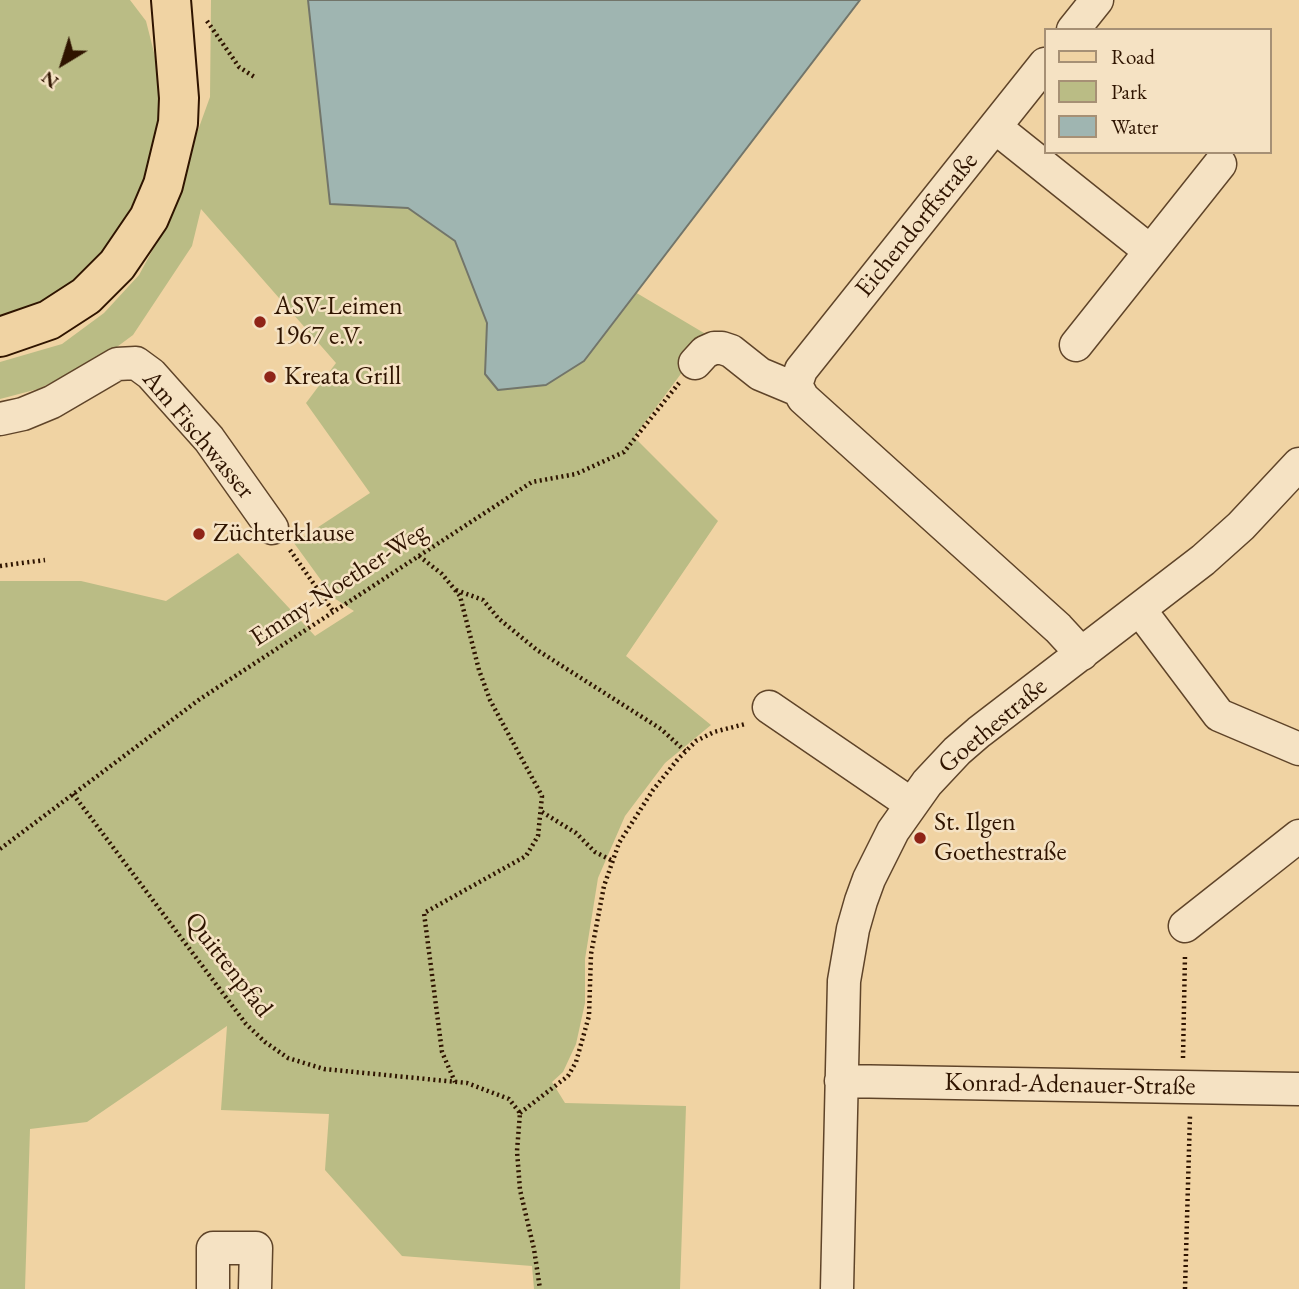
<!DOCTYPE html>
<html>
<head>
<meta charset="utf-8">
<style>
	body { margin:0 }
	#map { position:relative; width:1299px; height:1289px; overflow:hidden; background:#f0d3a3; font-family:"EB Garamond",serif }
	canvas { display:block }
	.legend { position:absolute; left:1044px; top:28px; width:228px; height:126px; box-sizing:border-box; background:#f5e2c3; border:2px solid #a69075; margin:0; padding:9px 12px; list-style:none; font-size:21px; color:#2f1400 }
	.legend li { display:flex; align-items:center; gap:14px; height:35px }
	.legend b { width:35px; border:2px solid #a69075 }
	.north { position:absolute; left:28px; top:28px; width:70px; height:70px; -webkit-text-stroke:5px #f5e2c3; paint-order:stroke; rotate:218deg; font-size:19px; font-weight:700; line-height:28px; text-align:center; color:#2f1400 }
	.north::after { content:''; display:block; margin:auto; width:24px; height:32px; background:#2f1400; clip-path:polygon(50% 0,100% 100%,50% 72%,0 100%) }
</style>
</head>
<body>
<div id="map">
<canvas width="1299" height="1289"></canvas>
<ul class="legend">
<li><b style="height:9px;background:#f0d3a3"></b>Road</li>
<li><b style="height:19px;background:#babc85"></b>Park</li>
<li><b style="height:19px;background:#9fb5b1"></b>Water</li>
</ul>
<div class="north">N</div>
</div>
<script>
const ctx = document.querySelector('canvas').getContext('2d');
ctx.lineJoin = 'round';
function fill(path, color) { ctx.fillStyle = color; ctx.fill(path, 'evenodd'); }
const shape = rows => new Path2D(rows.map(r => 'M' + r).join(''));
function strokePath(path, color, width, dash) { ctx.strokeStyle = color; ctx.lineWidth = width; ctx.lineCap = dash ? 'butt' : 'round'; ctx.setLineDash(dash || []); ctx.stroke(path); }
function drawText(font, color, halo, rows, align = 'center') {
  ctx.font = font + ' "EB Garamond",serif'; ctx.lineWidth = 5; ctx.setLineDash([]); ctx.textBaseline = 'middle'; ctx.strokeStyle = halo; ctx.fillStyle = color; for (const [text, x, y, turn = 0] of rows) {
    ctx.save(); ctx.translate(x, y); ctx.rotate((+turn || 0) * Math.PI / 180); ctx.textAlign = isNaN(turn) ? turn : align; if (halo) ctx.strokeText(text, 0, 0); ctx.fillText(text, 0, 0); ctx.restore();
  }
}
fill(shape([
	[0,0,130,0,146,21,163,88,151,168,114,240,74,290,0,320],
	[211,0,308,0,330,204,408,208,455,241,487,323,485,374,584,361,635,292,709,336,634,437,718,521,626,656,711,725,665,763,625,816,598,878,585,959,585,1003,576,1044,563,1072,552,1082,565,1103,686,1106,680,1289,534,1289,532,1266,402,1256,325,1170,329,1114,221,1110,227,1026,87,1122,30,1129,25,1289,0,1289,0,581,81,581,166,601,238,553,315,636,354,611,334,598,294,543,370,493,306,403,336,363,201,209,192,246,133,335,98,361,38,389,0,399,0,362,62,344,104,313,139,275,159,238,210,97]
]), '#babc85');
const water = shape([
	[308,0,860,0,584,361,546,385,498,390,485,374,487,323,455,241,408,208,330,204,308,0]
]);
fill(water, '#9fb5b1');
strokePath(water, '#72756a', 2);
const minor = shape([
	[1073,30,1097,0],
	[1045,64,801,370,796,385,803,398,1058,628,1082,654],
	[995,127,1150,251],
	[1076,345,1220,164],
	[695,363,705,352,714,348,722,348,731,351,760,374,796,389],
	[0,419,23,414,52,402,117,364,136,363,151,374,209,439,272,528],
	[1140,610,1219,715,1299,749],
	[769,707,911,804],
	[1185,926,1299,836],
	[841,1081,1299,1089],
	[213,1289,213,1248,256,1248,255,1289],
	[837,1289,844,981,853,929,861,901,869,879,893,831,927,783,957,751,979,732,1203,560,1241,526,1299,464]
]);
const major = shape([
	[0,337,49,320,86,296,117,265,149,218,163,185,178,123,179,98,171,0]
]);
strokePath(minor, '#5f4429', 35);
strokePath(major, '#2f1400', 42);
strokePath(shape([
	[207,21,239,67,256,78],
	[290,550,333,611],
	[419,556,442,574,460,596,479,670,490,700,542,796,538,836,526,856,424,913,442,1052,455,1082],
	[0,566,45,560],
	[456,590,483,600,499,619,537,650,661,729,685,751],
	[73,794,246,1024,265,1042,288,1058,324,1069,467,1083,509,1099,520,1113,517,1151,520,1190,534,1249,540,1289],
	[542,812,576,833,595,852,613,861],
	[0,849,200,699,532,482,576,474,624,452,679,383],
	[1183,1058,1185,955],
	[520,1113,568,1076,576,1062,589,1016,591,954,604,886,619,843,653,790,678,759,696,741,714,732,745,724],
	[1185,1289,1190,1115]
]), '#2f1400', 4.5, [2, 3.5]);
strokePath(minor, '#f5e2c3', 32);
strokePath(major, '#f0d3a3', 38);
for (const [x, y, r, color] of [
	[260,322,7,"#8f2418"],
	[270,377,7,"#8f2418"],
	[199,534,7,"#8f2418"],
	[920,838,7,"#8f2418"]
]) { const dot = new Path2D(); dot.arc(x, y, r, 0, 2 * Math.PI); ctx.fillStyle = color; ctx.fill(dot); strokePath(dot, '#f5e2c3', 2.5); }
drawText('26px', '#2f1400', '#f5e2c3', [
	["Eichendorffstraße",917,225,-51],
	["Am Fischwasser",198,435,50],
	["Emmy-Noether-Weg",339,585,-33],
	["Goethestraße",993,726,-40],
	["Quittenpfad",228,965,52],
	["Konrad-Adenauer-Straße",1070,1085,1]
]);
drawText('26px', '#2f1400', '#f5e2c3', [
	["ASV-Leimen",274,307],
	["1967 e.V.",274,337],
	["Kreata Grill",284,377],
	["Züchterklause",213,534],
	["St. Ilgen",934,823],
	["Goethestraße",934,853]
], 'left');
</script>
</body>
</html>
